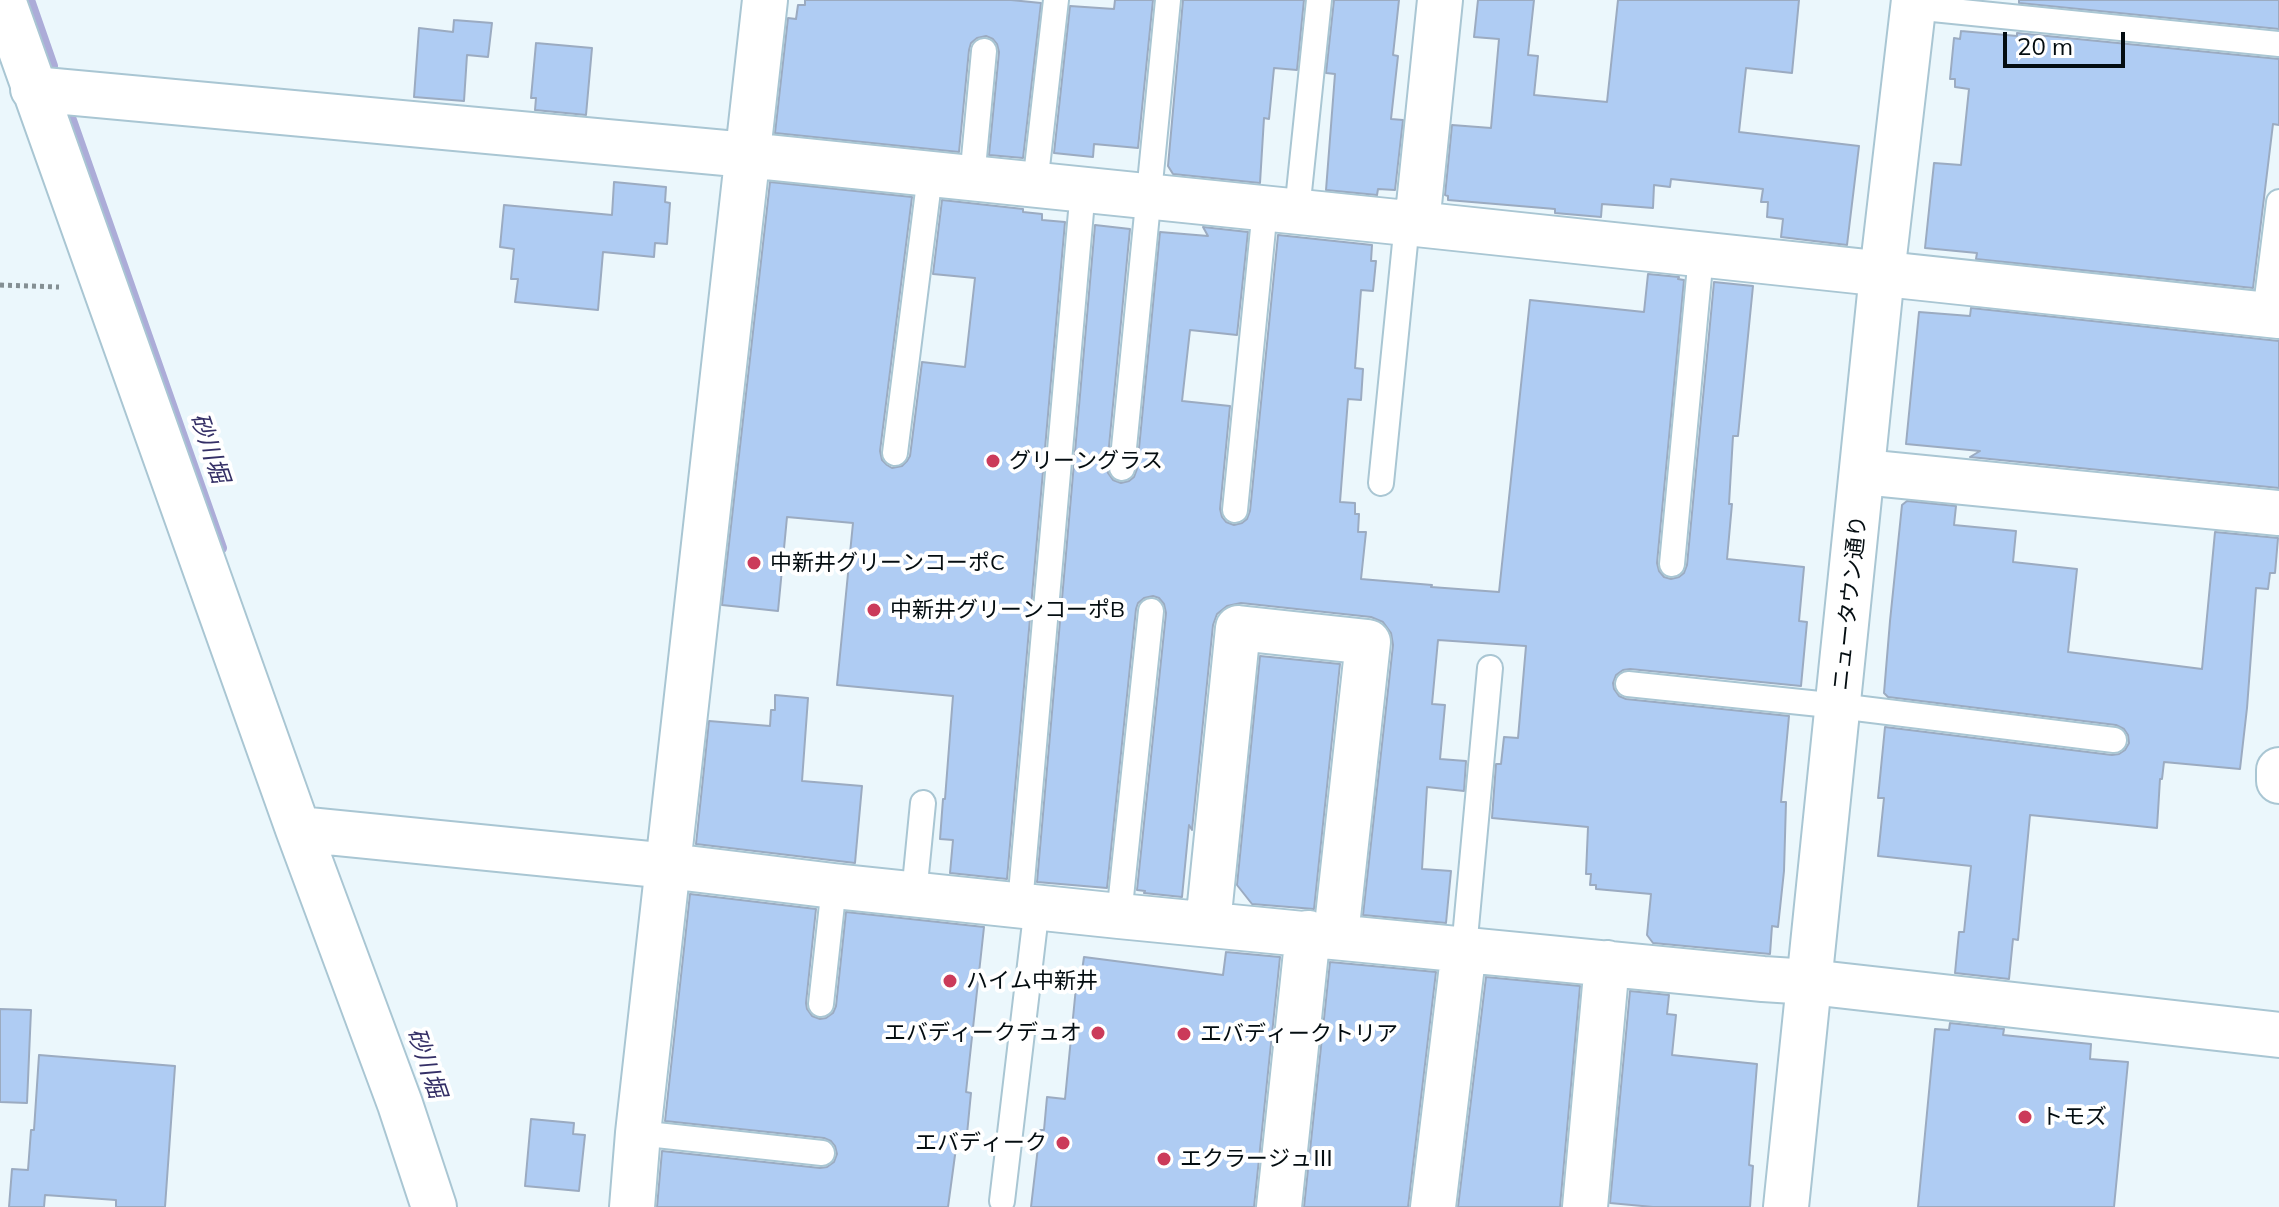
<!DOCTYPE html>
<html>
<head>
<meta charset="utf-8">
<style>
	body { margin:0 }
	#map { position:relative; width:2279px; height:1207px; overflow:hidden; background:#ebf7fc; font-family:Mulish,sans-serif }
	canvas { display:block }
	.scale { position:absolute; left:2003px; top:32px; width:122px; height:36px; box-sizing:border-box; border:4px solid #040d11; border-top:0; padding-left:10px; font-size:24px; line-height:28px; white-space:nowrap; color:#040d11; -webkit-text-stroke:6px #fff; paint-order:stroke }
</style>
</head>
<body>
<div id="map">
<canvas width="2279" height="1207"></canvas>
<div class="scale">20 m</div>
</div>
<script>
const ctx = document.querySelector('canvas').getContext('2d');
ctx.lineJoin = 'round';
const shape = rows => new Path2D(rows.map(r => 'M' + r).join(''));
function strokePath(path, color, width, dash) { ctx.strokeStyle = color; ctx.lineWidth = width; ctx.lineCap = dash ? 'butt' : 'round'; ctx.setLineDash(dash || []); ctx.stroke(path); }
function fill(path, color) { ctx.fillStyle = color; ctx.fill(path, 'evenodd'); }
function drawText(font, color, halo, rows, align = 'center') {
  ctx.font = font + ' Mulish,"Noto Sans JP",sans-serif'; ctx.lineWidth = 8; ctx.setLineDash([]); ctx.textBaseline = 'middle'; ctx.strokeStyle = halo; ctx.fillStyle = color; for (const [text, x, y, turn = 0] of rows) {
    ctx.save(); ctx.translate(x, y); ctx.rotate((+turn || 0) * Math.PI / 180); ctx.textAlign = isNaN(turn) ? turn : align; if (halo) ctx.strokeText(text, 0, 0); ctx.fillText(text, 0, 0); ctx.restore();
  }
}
strokePath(shape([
	[29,0,52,66],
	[65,103,221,548]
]), '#acacd8', 12);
const building = shape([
	[805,0,1011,0,1041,3,1023,158,989,155,999,52,997,44,993,39,986,36,977,38,971,43,969,50,959,152,775,133,788,18,796,19,798,5,805,5,805,0],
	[1115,0,1153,0,1138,148,1094,144,1093,157,1054,153,1070,6,1114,9,1115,0],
	[1183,0,1304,0,1297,70,1274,68,1269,119,1264,118,1260,183,1173,174,1168,166,1183,0],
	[1334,0,1399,0,1393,55,1398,56,1391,119,1403,120,1395,190,1378,189,1377,195,1326,190,1335,74,1326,73,1334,0],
	[1478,0,1534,0,1528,55,1538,56,1534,95,1607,102,1618,0,1799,0,1792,73,1746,68,1739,132,1859,146,1847,245,1781,237,1783,219,1767,217,1768,202,1761,202,1763,189,1671,179,1670,187,1654,185,1653,208,1602,204,1601,217,1555,213,1555,209,1448,200,1448,196,1445,195,1452,125,1491,128,1499,39,1474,37,1478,0],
	[2019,0,2279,0,2279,29,2019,3,2019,0],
	[454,20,492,23,488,57,467,55,464,101,414,97,419,28,453,32,454,20],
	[1961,31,2017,36,2017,33,2279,59,2279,125,2273,124,2253,288,1976,259,1977,253,1925,248,1934,163,1961,165,1969,89,1955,87,1955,79,1950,79,1954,38,1960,39,1961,31],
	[536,43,592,48,586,115,535,110,536,98,531,98,536,43],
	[614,182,666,187,665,202,670,203,667,244,655,243,654,257,603,252,598,310,515,302,518,279,511,279,514,249,500,247,504,205,612,215,614,182],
	[770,182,912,197,880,451,882,460,887,465,892,468,902,466,907,461,910,456,922,362,965,367,975,278,933,274,942,200,1023,209,1023,212,1042,214,1042,220,1065,222,1007,879,950,873,953,840,940,839,943,799,945,799,953,696,837,685,853,523,787,517,778,611,722,605,770,182],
	[1095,225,1130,229,1107,467,1108,473,1113,480,1121,483,1129,481,1134,477,1137,469,1160,232,1208,236,1203,227,1248,232,1237,335,1190,330,1182,401,1230,406,1220,509,1222,517,1226,522,1234,525,1242,523,1247,519,1250,511,1278,235,1372,245,1371,261,1376,261,1373,291,1361,290,1355,368,1363,369,1361,400,1348,399,1340,502,1355,503,1355,514,1359,514,1358,532,1366,532,1361,579,1432,585,1431,587,1499,592,1530,300,1644,312,1648,274,1679,277,1678,279,1684,280,1657,563,1659,571,1664,577,1671,579,1679,577,1684,573,1687,565,1714,282,1753,286,1738,436,1733,436,1729,504,1732,504,1727,559,1804,567,1799,621,1807,622,1801,686,1630,669,1623,670,1616,675,1613,683,1614,689,1619,696,1626,699,1789,716,1781,802,1786,802,1784,871,1778,927,1772,926,1770,954,1653,943,1647,935,1651,894,1596,889,1596,885,1590,885,1591,874,1586,874,1588,827,1492,818,1496,764,1501,764,1504,737,1518,738,1526,646,1438,640,1432,704,1445,705,1440,759,1466,761,1464,791,1427,787,1422,869,1451,871,1446,923,1363,915,1393,645,1391,633,1383,622,1371,617,1241,603,1227,606,1217,614,1213,625,1192,830,1189,825,1182,897,1144,893,1145,891,1137,890,1166,613,1164,604,1159,598,1153,596,1144,598,1138,603,1136,609,1107,888,1037,882,1095,225],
	[1971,308,2279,341,2279,488,1970,457,1980,451,1906,444,1919,312,1970,316,1971,308],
	[1907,501,1956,506,1954,525,2016,531,2013,562,2077,569,2068,652,2202,669,2215,532,2278,538,2275,573,2270,573,2268,589,2256,588,2247,708,2240,769,2164,762,2162,779,2160,779,2157,828,2030,815,2018,940,2013,939,2009,979,1955,973,1959,932,1964,932,1971,866,1878,856,1884,798,1878,798,1885,727,2112,755,2119,754,2125,750,2129,743,2128,735,2124,729,2116,725,1888,697,1884,693,1890,621,1902,505,1907,501],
	[1260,656,1340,664,1314,909,1252,904,1237,885,1260,656],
	[775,695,808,698,802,781,862,786,855,863,696,844,709,721,770,726,771,710,775,710,775,695],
	[690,894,816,909,806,1003,807,1009,812,1016,820,1019,826,1018,833,1013,836,1006,846,912,984,927,966,1092,971,1093,967,1134,958,1133,948,1207,657,1207,662,1151,820,1168,827,1167,834,1162,837,1154,835,1146,831,1141,824,1138,665,1121,690,894],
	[1226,952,1280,957,1254,1207,1031,1207,1040,1130,1044,1130,1047,1097,1065,1099,1077,977,1081,978,1084,957,1223,975,1226,952],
	[1330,962,1436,972,1408,1207,1304,1207,1330,962],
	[1486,977,1580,986,1560,1207,1458,1207,1486,977],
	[1630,991,1669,995,1667,1014,1676,1015,1672,1055,1757,1064,1749,1165,1753,1166,1750,1207,1653,1207,1610,1203,1630,991],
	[0,1009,31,1010,27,1103,0,1102,0,1009],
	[1950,1023,2004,1029,2003,1035,2091,1044,2090,1059,2128,1062,2114,1207,1918,1207,1935,1029,1949,1030,1950,1023],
	[39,1055,175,1066,165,1207,116,1207,116,1200,45,1195,44,1207,9,1207,12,1169,28,1170,31,1130,34,1130,39,1055],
	[531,1119,574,1123,573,1134,585,1135,579,1191,525,1186,531,1119]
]);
fill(building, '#afccf3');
strokePath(building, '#9babc1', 2);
const service = shape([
	[1913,7,2279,44],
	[972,179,984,51],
	[1035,185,1056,0],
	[1297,211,1319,0],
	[2265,314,2279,202],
	[895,453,930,175],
	[1122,468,1168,0],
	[1381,483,1407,223],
	[1235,510,1265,209],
	[1672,564,1701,255],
	[1628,684,1839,706,2114,740],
	[914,894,923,803],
	[1020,904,1083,189],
	[1119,916,1151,611],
	[1464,949,1490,668],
	[821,1004,834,886],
	[638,1133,822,1153],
	[1002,1201,1037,906]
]);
const minor = shape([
	[3,0,298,829,400,1104,434,1207],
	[33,89,747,155,1407,223,2279,316],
	[1417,224,1440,0],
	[1863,472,2279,513],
	[2279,770,2279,781],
	[298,829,669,866,834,886,1119,916,1763,979,1810,982,2279,1035],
	[1208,924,1238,628,1368,642,1336,935],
	[632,1207,638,1133,765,0],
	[1279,1207,1308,933],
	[1433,1207,1464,949],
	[1585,1207,1607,963]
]);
const tertiary = shape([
	[1786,1207,1882,274,1914,0]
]);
strokePath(service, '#a9c6d3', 28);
strokePath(minor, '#a9c6d3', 48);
strokePath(tertiary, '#a9c6d3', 48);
strokePath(shape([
	[0,285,59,287]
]), '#848f93', 5, [4, 4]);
strokePath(service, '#fff', 24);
strokePath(minor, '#fff', 44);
strokePath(tertiary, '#fff', 44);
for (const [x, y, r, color] of [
	[993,461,8,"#cb3b5a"],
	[754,563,8,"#cb3b5a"],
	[874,610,8,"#cb3b5a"],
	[950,981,8,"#cb3b5a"],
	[1098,1033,8,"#cb3b5a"],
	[1184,1034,8,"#cb3b5a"],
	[2025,1117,8,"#cb3b5a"],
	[1063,1143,8,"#cb3b5a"],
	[1164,1159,8,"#cb3b5a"]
]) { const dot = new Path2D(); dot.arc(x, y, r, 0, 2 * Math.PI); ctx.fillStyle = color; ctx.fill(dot); strokePath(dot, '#fff', 3); }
drawText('22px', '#040d11', '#fff', [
	["グリーングラス",1009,461],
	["中新井グリーンコーポC",770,563],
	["中新井グリーンコーポB",890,610],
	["ハイム中新井",966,981],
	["エバディークデュオ",1082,1033,"right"],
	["エバディークトリア",1200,1034],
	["トモズ",2041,1117],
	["エバディーク",1047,1143,"right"],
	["エクラージュⅢ",1180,1159]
], 'left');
drawText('22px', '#040d11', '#fff', [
	["ニュータウン通り",1850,603,-84]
]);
drawText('italic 24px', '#342f66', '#fff', [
	["砂川堀",209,448,71],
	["砂川堀",426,1063,71]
]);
</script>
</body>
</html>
